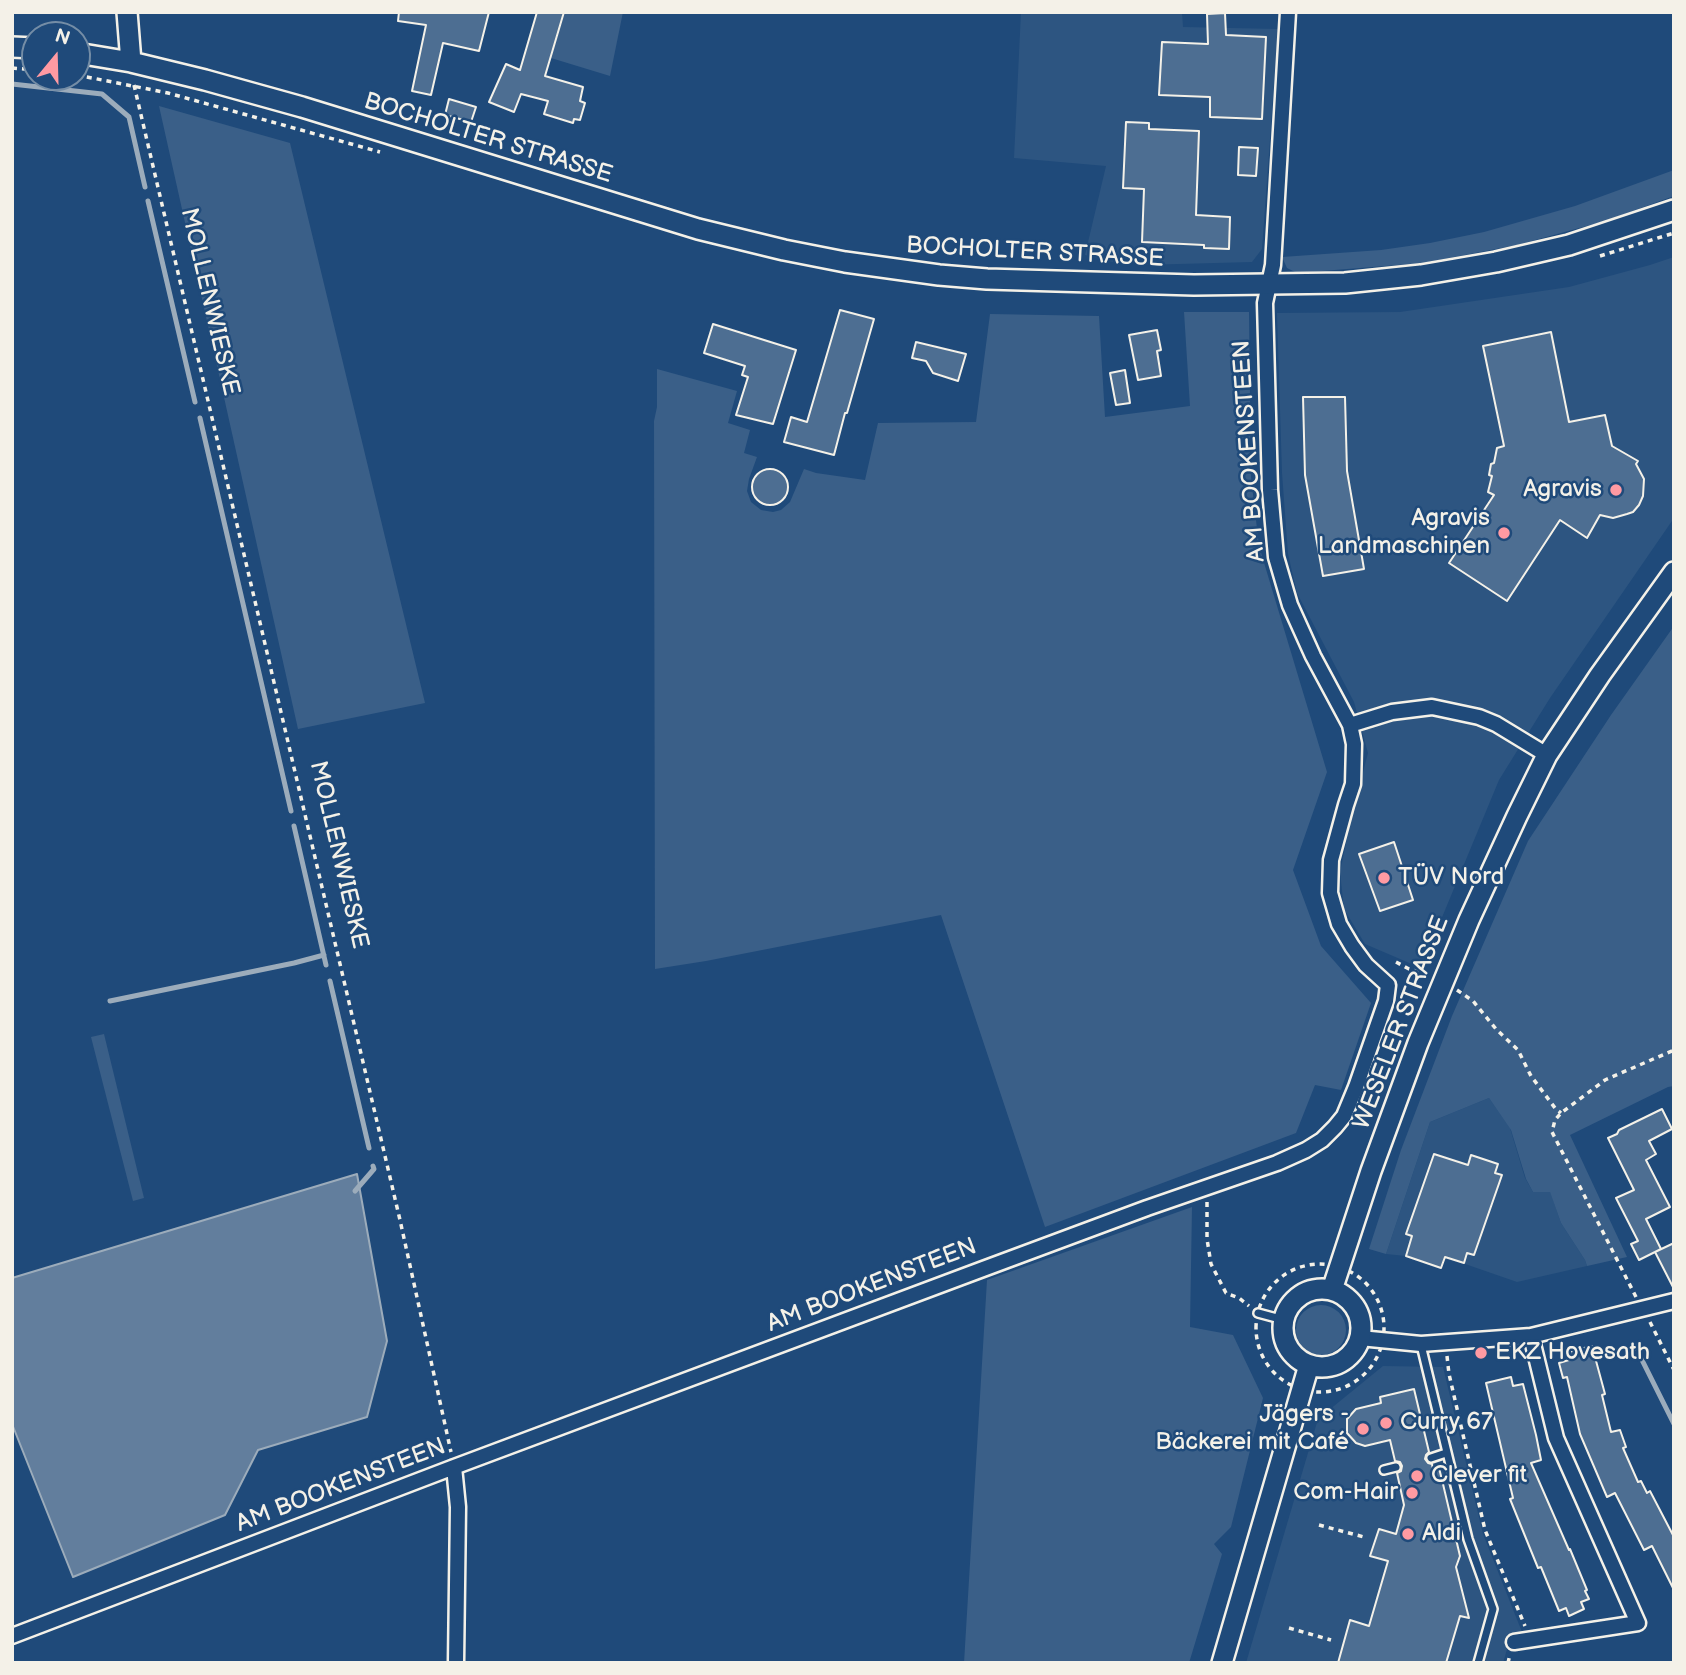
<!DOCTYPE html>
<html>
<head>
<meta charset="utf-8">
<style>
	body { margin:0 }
	#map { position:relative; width:1686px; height:1675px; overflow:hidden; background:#1f4a7a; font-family:"Balsamiq Sans",sans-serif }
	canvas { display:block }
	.frame { position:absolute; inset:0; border:14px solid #f4f1e8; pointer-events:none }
	.north { position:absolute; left:21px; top:21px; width:70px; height:70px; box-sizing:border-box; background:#1f4a7a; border:2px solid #748da6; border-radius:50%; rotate:19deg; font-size:19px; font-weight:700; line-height:28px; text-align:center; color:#f4f1e8 }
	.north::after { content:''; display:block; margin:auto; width:24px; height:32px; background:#ff9aa2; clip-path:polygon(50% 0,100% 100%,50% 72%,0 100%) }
</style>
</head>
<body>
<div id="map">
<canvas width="1686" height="1675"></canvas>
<div class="frame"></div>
<div class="north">N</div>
</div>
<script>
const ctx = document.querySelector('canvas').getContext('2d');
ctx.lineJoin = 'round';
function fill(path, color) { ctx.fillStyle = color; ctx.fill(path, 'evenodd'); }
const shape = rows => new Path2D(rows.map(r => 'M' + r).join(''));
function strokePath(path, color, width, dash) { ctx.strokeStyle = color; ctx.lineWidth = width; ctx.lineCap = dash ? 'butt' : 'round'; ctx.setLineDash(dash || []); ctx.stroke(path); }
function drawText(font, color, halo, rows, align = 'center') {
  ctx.font = font + ' "Balsamiq Sans",sans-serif'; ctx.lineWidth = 5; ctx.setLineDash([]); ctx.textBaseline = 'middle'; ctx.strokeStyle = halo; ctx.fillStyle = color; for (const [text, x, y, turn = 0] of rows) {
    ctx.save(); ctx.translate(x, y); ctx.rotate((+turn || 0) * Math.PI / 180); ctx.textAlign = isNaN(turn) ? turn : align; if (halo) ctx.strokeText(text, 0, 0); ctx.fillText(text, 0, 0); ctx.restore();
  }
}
fill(shape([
	[1021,12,1182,12,1183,27,1278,29,1262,249,1252,262,1141,265,1107,261,1085,255,1106,166,1014,158],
	[1674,257,1674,518,1550,698,1499,780,1421,968,1365,944,1344,909,1340,872,1351,819,1368,753,1354,702,1297,593,1288,554,1282,473,1277,313,1400,312,1569,287,1650,265],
	[1489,1098,1510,1128,1525,1178,1533,1192,1550,1191,1561,1223,1585,1260,1587,1266,1517,1282,1445,1257,1441,1268,1406,1256,1386,1254,1430,1122],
	[1383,1366,1443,1367,1483,1534,1522,1632,1510,1639,1503,1663,1246,1663,1318,1419]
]), '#2d5581');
fill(shape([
	[565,12,623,12,610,76,551,58],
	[159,106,290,143,425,703,298,729],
	[1674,170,1674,196,1605,221,1517,245,1423,263,1297,273,1287,268,1282,257,1381,250,1430,243,1484,232,1575,206],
	[1184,312,1249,312,1251,477,1259,546,1327,772,1293,870,1321,946,1371,1003,1341,1090,1315,1085,1296,1133,1045,1227,941,915,706,961,655,969,654,421,657,407,657,369,737,391,728,423,750,430,744,453,757,457,749,479,747,491,751,502,761,510,773,512,781,510,790,502,804,469,816,473,865,480,878,423,976,422,990,314,1099,316,1105,417,1190,406],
	[1674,626,1674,1086,1668,1087,1570,1135,1627,1257,1587,1266,1585,1260,1561,1223,1550,1192,1533,1192,1526,1179,1511,1130,1489,1098,1430,1122,1386,1254,1369,1249,1401,1150,1452,1016,1528,841,1611,715],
	[104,1034,144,1198,133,1201,91,1037],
	[1192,1207,1190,1327,1233,1335,1263,1398,1231,1527,1214,1544,1222,1554,1189,1663,964,1663,987,1280],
	'1296 1330a25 25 0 1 1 50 0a25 25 0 1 1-50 0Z'
]), '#3a5f88');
const water = shape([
	[357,1174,387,1341,367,1417,258,1450,225,1515,73,1577,12,1424,12,1278,357,1174]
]);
fill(water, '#627e9d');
strokePath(water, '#9cacbb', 2);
strokePath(shape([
	[12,84,102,94,129,117,145,187],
	[148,201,195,402],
	[200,418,291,811],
	[294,826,326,965],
	[330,981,369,1148],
	[110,1001,294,963,324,955],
	[355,1191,374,1169,373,1166],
	[1635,1346,1674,1424]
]), '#9cacbb', 5);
const building = shape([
	[399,12,489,12,479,51,443,43,431,95,412,91,426,25,398,21,399,12],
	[537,12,564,12,545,76,583,87,580,101,585,103,580,120,574,119,573,123,544,114,548,101,521,94,514,112,489,102,506,64,520,70,537,12],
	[1225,13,1226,35,1266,37,1262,119,1210,117,1210,97,1159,95,1162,42,1208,44,1207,14,1225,13],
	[449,99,476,107,471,122,445,115,449,99],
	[1126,122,1149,123,1149,129,1199,131,1196,215,1230,217,1229,249,1204,248,1204,245,1142,242,1144,189,1123,188,1126,122],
	[1239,147,1258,148,1256,176,1238,175,1239,147],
	[840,310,874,319,847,413,845,413,834,455,784,442,791,417,807,422,840,310],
	[713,324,796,350,773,424,736,415,748,377,742,375,745,366,704,353,713,324],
	[1157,330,1161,350,1157,351,1161,376,1138,380,1129,335,1157,330],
	[1551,332,1569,422,1605,415,1612,446,1638,461,1636,464,1644,479,1643,496,1639,505,1633,512,1627,514,1613,518,1600,515,1587,538,1560,520,1507,601,1449,563,1494,495,1488,492,1492,476,1489,475,1491,464,1494,463,1497,448,1504,446,1483,346,1551,332],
	[916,342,966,354,958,381,933,373,926,361,912,358,916,342],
	[1125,370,1130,403,1116,405,1110,373,1125,370],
	[1303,397,1345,397,1347,471,1364,569,1323,576,1305,475,1303,397],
	'752 487a18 18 0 1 1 36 0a18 18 0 1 1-36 0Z',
	[1394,842,1413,900,1380,911,1359,854,1394,842],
	[1662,1109,1672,1129,1649,1141,1656,1154,1646,1160,1670,1207,1646,1219,1661,1249,1639,1260,1631,1244,1638,1241,1616,1198,1634,1190,1608,1138,1617,1134,1619,1130,1662,1109],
	[1434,1154,1468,1165,1471,1155,1498,1164,1495,1173,1502,1175,1474,1255,1467,1253,1464,1263,1445,1257,1441,1268,1406,1256,1412,1236,1406,1234,1434,1154],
	[1674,1243,1674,1289,1655,1252,1674,1243],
	[1592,1346,1605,1394,1602,1395,1611,1432,1620,1430,1626,1447,1623,1448,1638,1482,1641,1481,1647,1493,1650,1491,1674,1537,1674,1590,1652,1546,1644,1550,1615,1493,1607,1497,1580,1434,1567,1377,1563,1378,1559,1363,1569,1360,1568,1352,1592,1346],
	[1511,1377,1513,1386,1523,1384,1536,1435,1541,1460,1531,1463,1569,1550,1570,1549,1587,1590,1585,1591,1589,1599,1581,1602,1584,1609,1569,1616,1566,1608,1559,1611,1541,1567,1538,1568,1510,1499,1513,1498,1486,1383,1511,1377],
	[1414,1389,1429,1452,1426,1455,1425,1459,1428,1463,1432,1464,1433,1470,1439,1468,1443,1484,1460,1556,1456,1567,1469,1618,1460,1616,1446,1663,1338,1663,1350,1620,1369,1626,1388,1561,1370,1556,1379,1529,1396,1534,1404,1505,1397,1473,1401,1471,1402,1466,1400,1462,1395,1461,1390,1440,1365,1446,1356,1443,1347,1433,1347,1419,1356,1409,1381,1403,1380,1397,1414,1389]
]);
fill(building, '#4d6e92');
strokePath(building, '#f4f1e8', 2);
const lane = shape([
	[1258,1313,1284,1320],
	[1421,1345,1468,1539,1493,1609,1478,1663],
	[1431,1458,1446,1453],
	[1384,1470,1396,1467]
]);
const street = shape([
	[1350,725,1392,712,1432,707,1479,717,1496,724,1547,755],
	[1360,1338,1421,1344,1531,1336,1674,1301],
	[454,1467,458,1507,456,1663],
	[12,1636,454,1467,983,1269,1147,1208,1277,1163,1306,1150,1322,1140,1335,1127,1344,1116,1356,1087,1386,1001,1388,985,1366,965,1352,946,1339,924,1330,893,1331,860,1346,805,1353,784,1354,744,1350,725,1313,656,1290,605,1276,557,1270,490,1265,303,1273,265,1288,12],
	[1514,1642,1638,1623,1556,1438,1531,1336]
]);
const secondary = shape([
	[127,12,131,62],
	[12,47,35,48],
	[77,53,131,62,205,80,302,107,698,229,784,250,845,262,939,275,987,279,1194,285,1345,283,1421,275,1496,262,1569,245,1674,210],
	'1283 1328a39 39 0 1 1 78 0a39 39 0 1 1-78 0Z',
	[1332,1290,1371,1171,1418,1043,1469,920,1517,816,1547,755,1600,675,1674,572],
	[1222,1663,1309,1365]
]);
strokePath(lane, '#f4f1e8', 12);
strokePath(street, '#f4f1e8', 19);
strokePath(secondary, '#f4f1e8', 24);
strokePath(shape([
	[12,68,35,70],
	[77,75,168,93,380,152],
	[134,85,400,1220,451,1452],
	[1600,256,1674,233],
	[1396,962,1409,969,1426,974],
	[1457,990,1473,1001,1496,1029,1518,1050,1531,1076,1555,1108,1561,1113],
	[1207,1202,1207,1239,1211,1264,1226,1293,1239,1298,1249,1306],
	'1256 1328a64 64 0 1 1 128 0a64 64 0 1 1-128 0Z',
	[1636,1297,1552,1132,1555,1120,1561,1113,1605,1080,1674,1050],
	[1650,1322,1674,1370],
	[1447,1356,1449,1374,1485,1530,1525,1626],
	[1319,1525,1364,1537],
	[1289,1628,1331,1640],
	[1508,1663,1510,1654]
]), '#f4f1e8', 3.5, [5, 5]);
strokePath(lane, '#1f4a7a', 7);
strokePath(street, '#1f4a7a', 14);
strokePath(secondary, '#1f4a7a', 19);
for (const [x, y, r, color] of [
	[1616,490,7,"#ff9aa2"],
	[1504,533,7,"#ff9aa2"],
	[1384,878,7,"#ff9aa2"],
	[1481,1353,7,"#ff9aa2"],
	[1386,1423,7,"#ff9aa2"],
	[1363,1429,7,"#ff9aa2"],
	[1417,1476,7,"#ff9aa2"],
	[1412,1493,7,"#ff9aa2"],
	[1408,1534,7,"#ff9aa2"]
]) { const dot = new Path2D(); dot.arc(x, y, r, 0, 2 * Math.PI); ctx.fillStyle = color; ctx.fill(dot); strokePath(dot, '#1f4a7a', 2.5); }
drawText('24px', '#f4f1e8', '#1f4a7a', [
	["BOCHOLTER STRASSE",488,139,17],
	["BOCHOLTER STRASSE",1035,253,3],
	["MOLLENWIESKE",209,302,77],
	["AM BOOKENSTEEN",1250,451,-94],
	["MOLLENWIESKE",338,855,77],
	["WESELER STRASSE",1402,1023,-69],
	["AM BOOKENSTEEN",872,1286,-21],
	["AM BOOKENSTEEN",341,1486,-21]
]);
drawText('24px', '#f4f1e8', '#1f4a7a', [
	["Agravis",1602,490,"right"],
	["Agravis",1490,519,"right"],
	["Landmaschinen",1490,547,"right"],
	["TÜV Nord",1398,878],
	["EKZ Hovesath",1495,1353],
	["Jägers -",1349,1415,"right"],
	["Bäckerei mit Café",1349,1443,"right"],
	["Curry 67",1400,1423],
	["Clever fit",1431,1476],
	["Com-Hair",1398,1493,"right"],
	["Aldi",1422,1534]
], 'left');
</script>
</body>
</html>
